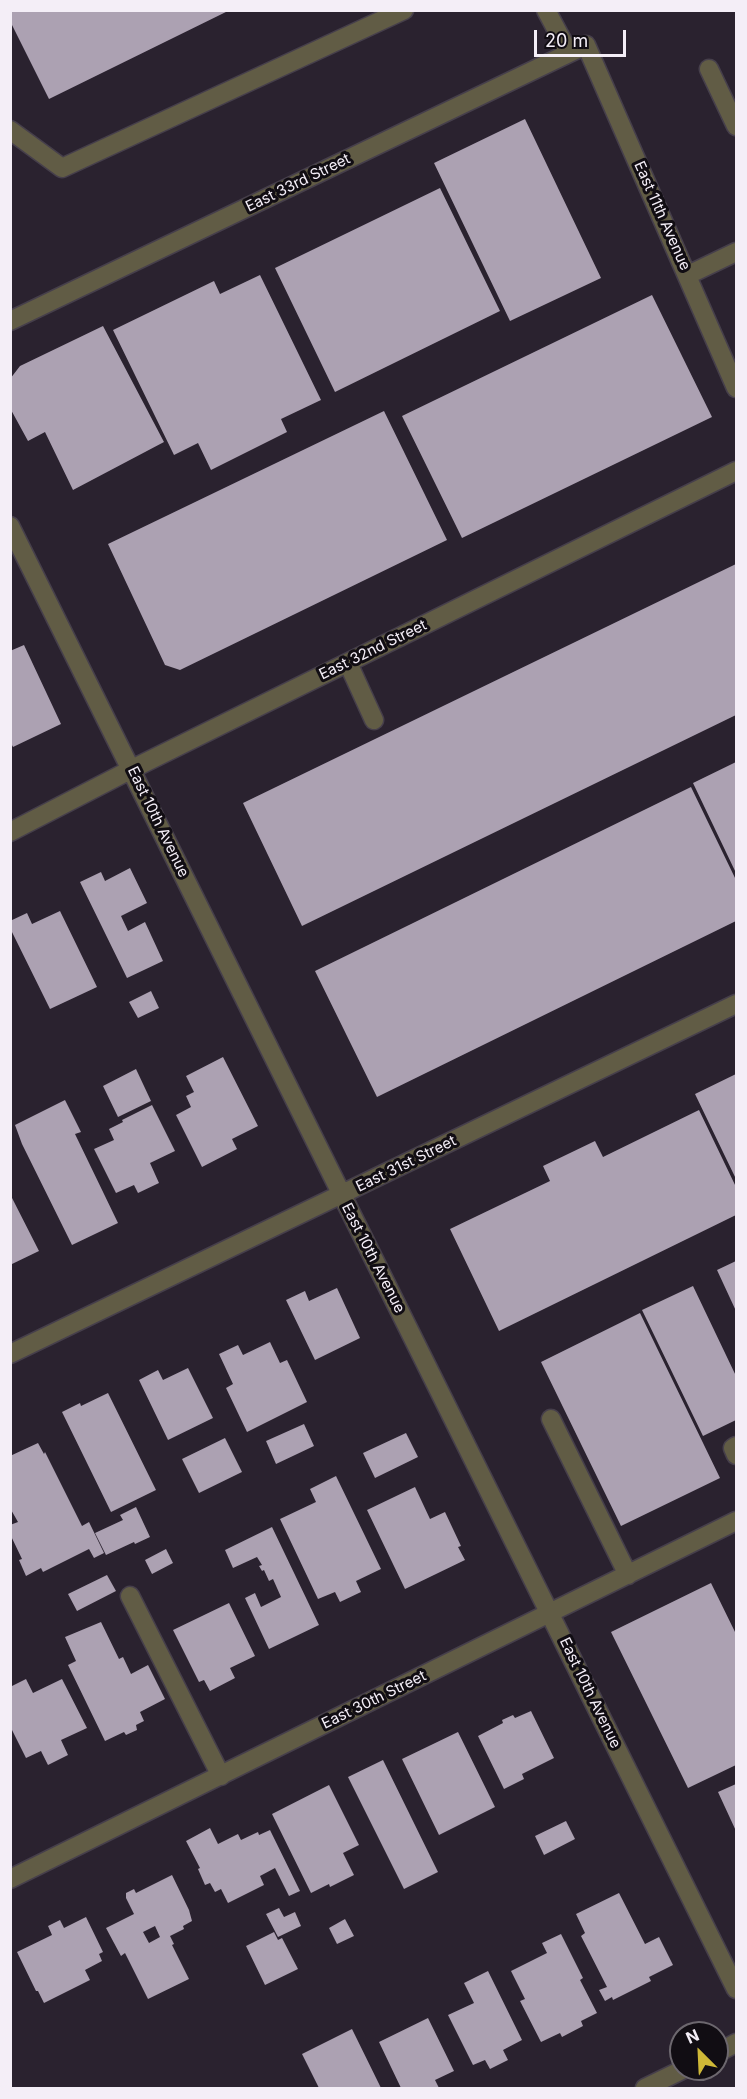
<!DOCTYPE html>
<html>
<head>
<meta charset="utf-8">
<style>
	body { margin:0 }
	#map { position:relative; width:747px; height:2099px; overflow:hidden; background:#2a222f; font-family:Inter,sans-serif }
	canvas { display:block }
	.frame { position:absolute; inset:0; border:12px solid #f4eef7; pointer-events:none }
	.north { position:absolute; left:669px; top:2021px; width:60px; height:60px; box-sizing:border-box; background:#110d13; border:2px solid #6c676e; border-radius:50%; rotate:336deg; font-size:16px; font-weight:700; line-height:24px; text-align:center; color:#f4eef7 }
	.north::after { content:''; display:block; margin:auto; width:21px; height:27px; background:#cfb837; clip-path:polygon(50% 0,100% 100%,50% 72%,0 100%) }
	.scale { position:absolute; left:534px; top:30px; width:92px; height:27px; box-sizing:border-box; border:3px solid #f4eef7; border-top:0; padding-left:8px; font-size:18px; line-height:21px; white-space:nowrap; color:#f4eef7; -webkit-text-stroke:4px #110d13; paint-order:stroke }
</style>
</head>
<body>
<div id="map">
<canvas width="747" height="2099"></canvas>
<div class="frame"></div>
<div class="north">N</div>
<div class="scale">20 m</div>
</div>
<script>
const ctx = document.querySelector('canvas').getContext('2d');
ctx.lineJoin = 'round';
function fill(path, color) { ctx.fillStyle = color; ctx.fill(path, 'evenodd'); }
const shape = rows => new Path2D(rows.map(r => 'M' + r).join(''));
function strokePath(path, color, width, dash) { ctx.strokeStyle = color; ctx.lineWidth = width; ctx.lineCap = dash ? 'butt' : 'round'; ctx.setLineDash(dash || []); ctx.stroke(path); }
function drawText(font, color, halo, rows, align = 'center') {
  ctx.font = font + ' Inter,sans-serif'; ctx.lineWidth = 6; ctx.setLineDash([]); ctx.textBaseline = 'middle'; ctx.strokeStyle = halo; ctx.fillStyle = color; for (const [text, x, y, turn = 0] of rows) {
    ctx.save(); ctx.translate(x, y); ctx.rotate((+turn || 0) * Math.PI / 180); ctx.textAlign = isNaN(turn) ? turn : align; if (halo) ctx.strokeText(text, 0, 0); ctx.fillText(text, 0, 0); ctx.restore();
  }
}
fill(shape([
	[10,10,230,10,49,99,10,21],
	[525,119,601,278,510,321,434,163],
	[440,188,500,311,335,392,275,268],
	[260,275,321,400,281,419,287,432,211,470,198,443,174,455,113,330,214,281,220,294],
	[652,295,712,417,462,538,402,416],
	[103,326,164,442,73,490,45,432,28,441,10,408,10,379,20,366],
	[384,411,447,540,180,670,165,665,108,544],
	[736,564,736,715,302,926,243,803],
	[24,645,61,724,13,747,10,741,10,651],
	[736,762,736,873,693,783],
	[691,787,736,880,736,921,377,1097,315,971],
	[130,868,147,903,121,916,128,931,145,922,163,961,127,978,80,882,101,872,105,881],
	[60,911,97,987,50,1009,10,928,10,921,27,913,32,924],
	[151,991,159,1008,138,1018,129,1002],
	[223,1057,258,1126,232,1139,237,1149,202,1167,176,1115,191,1107,186,1096,194,1092,186,1076],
	[136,1069,151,1101,118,1117,103,1086],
	[736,1074,736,1179,695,1094],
	[65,1100,81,1132,75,1134,118,1223,72,1245,22,1144,15,1125],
	[152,1105,175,1151,150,1163,159,1183,138,1193,134,1185,116,1193,94,1149,114,1140,109,1129,123,1122,122,1120],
	[699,1110,736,1187,736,1215,499,1331,450,1229,550,1181,543,1166,595,1141,603,1157],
	[10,1194,39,1251,12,1264,10,1261],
	[736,1261,736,1311,717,1270],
	[693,1286,736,1376,736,1420,703,1436,642,1310],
	[337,1288,360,1338,315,1360,286,1300,305,1291,309,1301],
	[640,1313,720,1478,621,1526,541,1362],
	[270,1342,280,1363,287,1360,307,1402,247,1432,226,1388,233,1384,219,1354,238,1345,243,1355],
	[188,1368,213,1418,168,1440,139,1380,158,1370,163,1380],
	[108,1393,156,1490,111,1512,62,1412,80,1403,81,1406],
	[304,1424,314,1446,276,1464,266,1441],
	[406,1433,418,1457,375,1478,363,1453],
	[225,1438,242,1472,199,1493,182,1459],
	[38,1443,44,1454,45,1452,82,1526,89,1522,104,1553,94,1558,89,1549,43,1572,41,1568,26,1576,19,1560,22,1559,10,1534,10,1525,18,1522,10,1508,10,1456],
	[336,1476,381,1569,356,1581,361,1592,340,1602,335,1592,318,1599,280,1519,316,1502,310,1489],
	[415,1487,430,1519,445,1512,461,1546,458,1547,465,1560,405,1589,367,1510],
	[136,1507,150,1537,135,1544,134,1542,106,1555,95,1533,123,1520,120,1515],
	[272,1527,319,1625,269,1649,245,1598,255,1593,261,1607,281,1597,273,1579,269,1581,264,1570,262,1571,259,1566,262,1565,257,1557,233,1568,225,1550],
	[166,1549,173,1563,152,1574,145,1560],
	[107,1575,116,1591,77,1611,68,1594],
	[711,1583,736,1634,736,1765,688,1788,611,1632],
	[229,1603,255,1656,230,1668,235,1678,210,1691,204,1680,199,1682,173,1630],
	[101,1622,119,1659,123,1657,131,1674,148,1665,165,1699,140,1712,144,1721,136,1725,137,1730,126,1735,124,1732,105,1741,68,1665,76,1661,65,1637],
	[26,1679,33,1693,62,1679,87,1728,61,1740,68,1755,48,1765,41,1751,26,1758,10,1726,10,1687],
	[531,1711,554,1758,522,1774,524,1779,504,1789,478,1736,503,1723,502,1720,513,1715,515,1718],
	[458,1732,495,1807,439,1835,402,1759],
	[383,1760,438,1872,404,1889,348,1777],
	[736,1784,736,1831,718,1792],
	[329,1785,359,1845,343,1853,354,1875,330,1887,329,1884,311,1893,272,1814],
	[566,1821,575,1839,544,1855,535,1836],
	[210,1828,218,1844,238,1834,241,1840,258,1832,259,1835,270,1830,300,1891,289,1896,275,1868,260,1876,264,1885,228,1903,221,1889,215,1892,210,1883,205,1885,198,1869,200,1868,186,1841],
	[172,1875,189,1910,192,1921,183,1926,184,1929,170,1936,174,1944,172,1945,189,1979,148,1999,125,1953,121,1956,106,1928,134,1914,126,1898,126,1893,134,1889,136,1893],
	[155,1926,160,1937,149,1943,143,1932],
	[619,1893,645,1944,659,1937,673,1965,649,1977,651,1981,613,2000,612,1997,605,2001,599,1990,607,1987,581,1936,585,1933,576,1914],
	[279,1908,284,1917,295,1912,301,1926,278,1937,266,1914],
	[86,1917,103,1952,99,1954,102,1961,85,1970,90,1980,44,2003,38,1991,36,1991,17,1952,52,1935,48,1926,60,1920,64,1928],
	[345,1919,354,1936,337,1944,329,1928],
	[274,1932,278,1940,282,1938,298,1969,265,1985,246,1946],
	[561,1934,583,1978,580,1980,597,2013,581,2021,583,2026,562,2037,560,2033,541,2042,520,2001,525,1999,511,1971,547,1953,542,1943],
	[488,1971,522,2040,503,2050,508,2060,490,2069,485,2060,473,2065,448,2015,474,2003,464,1983],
	[428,2018,454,2071,435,2080,439,2088,401,2088,379,2042],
	[352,2029,381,2088,319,2088,302,2054]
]), '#aca1b2');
const minor = shape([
	[546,10,569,53],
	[709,69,736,126],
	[10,130,62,168,404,10],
	[688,275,736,252],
	[10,321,586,45,736,388],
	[10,526,736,1989],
	[348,663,374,720],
	[10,832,132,769,736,471],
	[10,1354,736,1004],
	[551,1419,628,1575],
	[736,1446,733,1448,736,1455],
	[130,1596,221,1776],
	[10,1879,736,1521],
	[717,2053,736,2043],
	[645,2088,684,2069]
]);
strokePath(minor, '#463f4b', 21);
strokePath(minor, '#615c45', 18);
drawText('15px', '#f4eef7', '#110d13', [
	["East 33rd Street",298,183,-26],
	["East 11th Avenue",662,216,66],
	["East 32nd Street",373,650,-26],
	["East 10th Avenue",158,822,64],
	["East 31st Street",406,1164,-26],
	["East 10th Avenue",373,1258,63],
	["East 10th Avenue",590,1693,64],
	["East 30th Street",374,1700,-26]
]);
</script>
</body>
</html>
